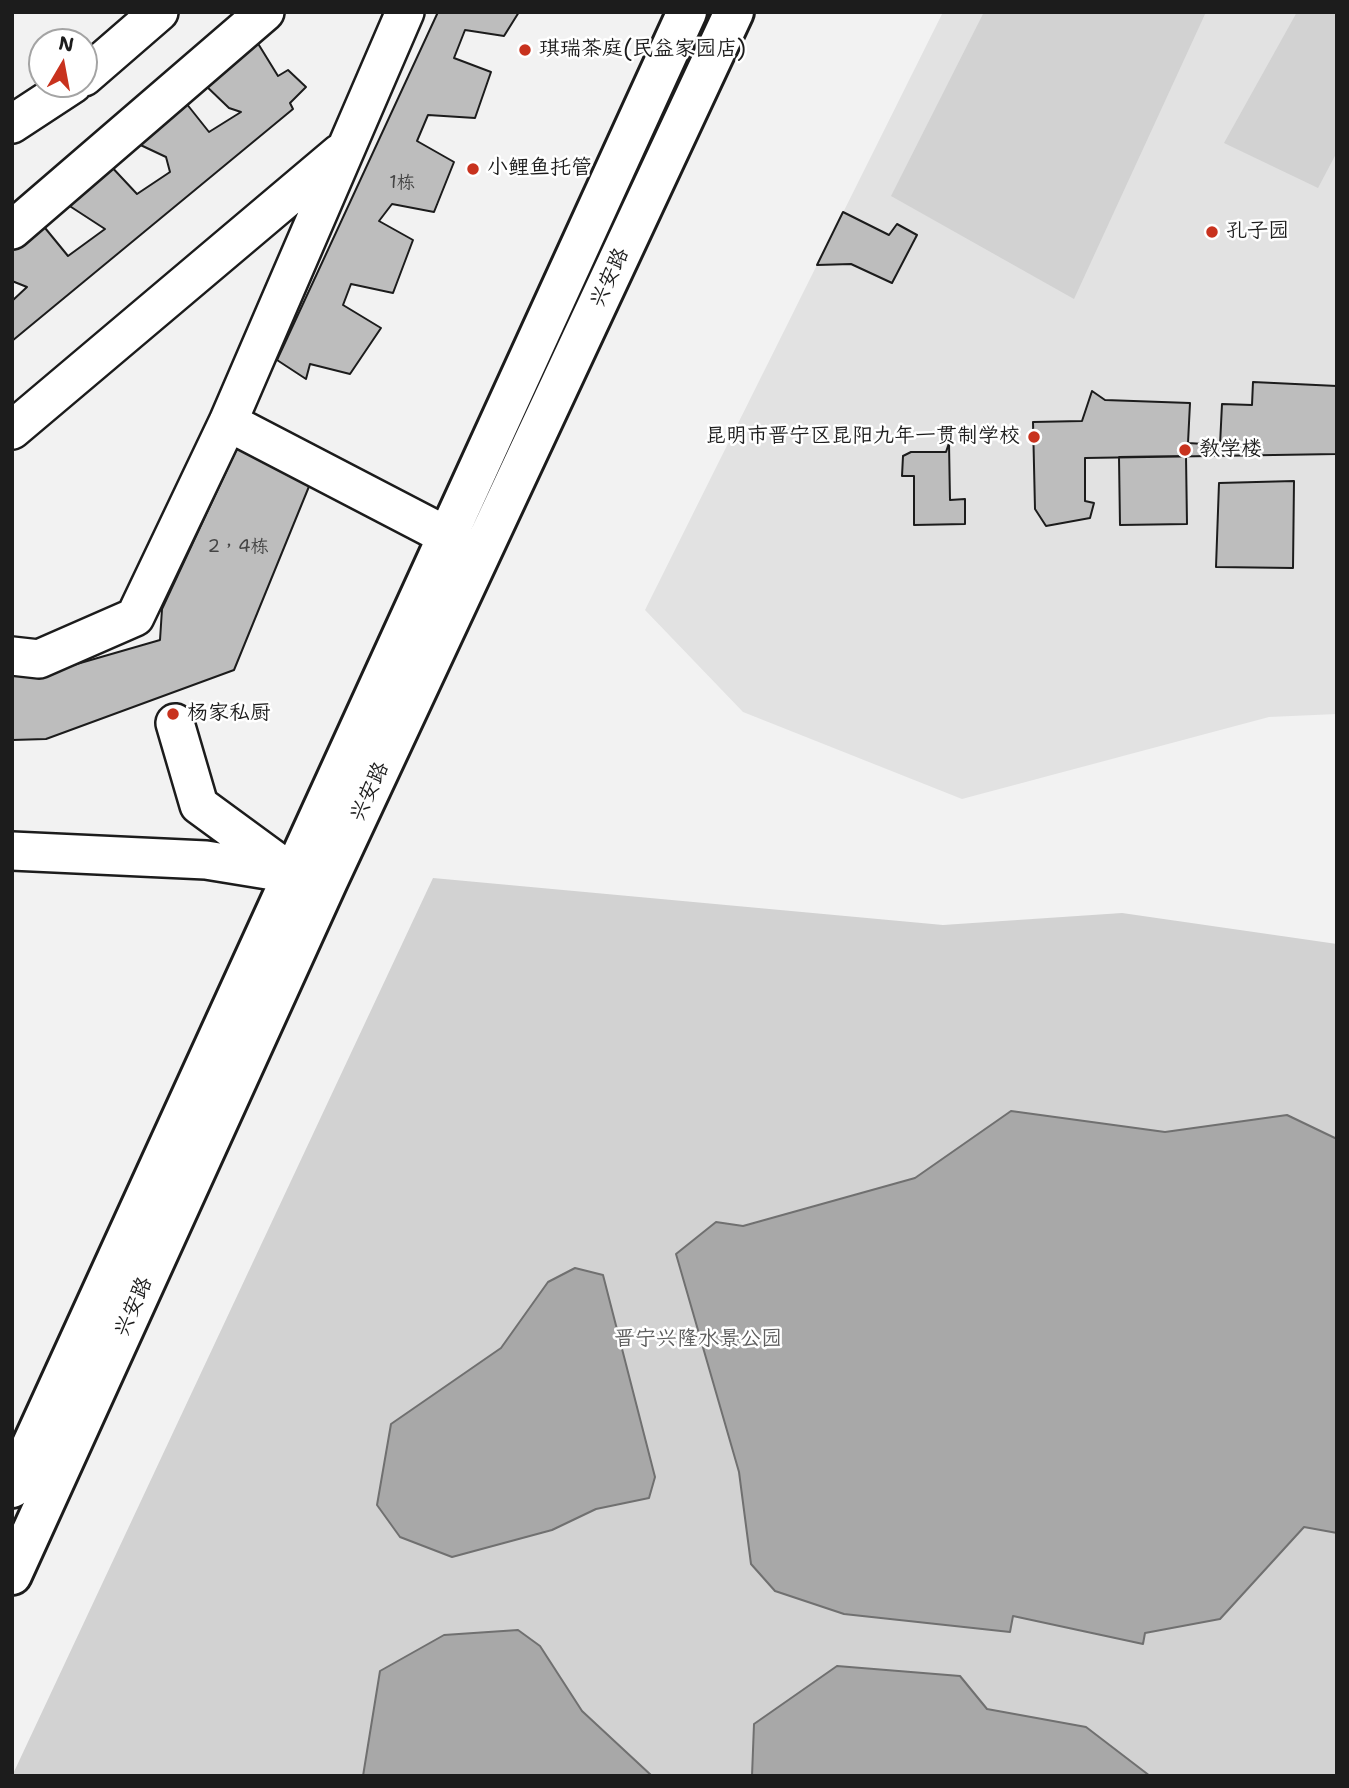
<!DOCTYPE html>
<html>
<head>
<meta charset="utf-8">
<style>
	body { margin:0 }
	#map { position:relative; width:1349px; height:1788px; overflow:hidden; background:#f2f2f2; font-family:"Shantell Sans",sans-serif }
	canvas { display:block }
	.frame { position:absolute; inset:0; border:14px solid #1c1c1c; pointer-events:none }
	.north { position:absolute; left:28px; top:28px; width:70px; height:70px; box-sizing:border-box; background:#fff; border:2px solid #a4a4a4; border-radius:50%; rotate:10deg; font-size:19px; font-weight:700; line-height:28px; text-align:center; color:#1c1c1c }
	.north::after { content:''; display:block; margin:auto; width:24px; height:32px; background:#c8321e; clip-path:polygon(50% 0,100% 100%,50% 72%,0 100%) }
</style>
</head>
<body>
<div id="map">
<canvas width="1349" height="1788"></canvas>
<div class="frame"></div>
<div class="north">N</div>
</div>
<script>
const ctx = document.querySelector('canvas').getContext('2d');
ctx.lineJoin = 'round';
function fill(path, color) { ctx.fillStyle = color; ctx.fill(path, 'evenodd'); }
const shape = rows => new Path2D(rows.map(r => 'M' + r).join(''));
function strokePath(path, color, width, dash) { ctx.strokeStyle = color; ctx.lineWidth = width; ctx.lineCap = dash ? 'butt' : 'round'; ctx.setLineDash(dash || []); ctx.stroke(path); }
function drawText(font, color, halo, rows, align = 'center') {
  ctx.font = font + ' "Shantell Sans","LXGW WenKai TC",sans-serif'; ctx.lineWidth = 5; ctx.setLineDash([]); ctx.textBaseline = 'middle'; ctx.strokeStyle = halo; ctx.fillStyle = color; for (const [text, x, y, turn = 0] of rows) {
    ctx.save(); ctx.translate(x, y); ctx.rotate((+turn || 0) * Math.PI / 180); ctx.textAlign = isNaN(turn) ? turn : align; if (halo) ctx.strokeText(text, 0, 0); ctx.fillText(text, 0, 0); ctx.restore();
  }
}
fill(shape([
	[943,12,1337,12,1337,714,1269,717,962,799,743,712,645,610]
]), '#e2e2e2');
fill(shape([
	[984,12,1206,12,1074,299,891,196],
	[1297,12,1337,12,1337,152,1318,188,1224,143],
	[433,878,943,925,1122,913,1337,944,1337,1776,12,1776]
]), '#d2d2d2');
const water = shape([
	[1011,1111,1165,1132,1287,1115,1337,1139,1337,1533,1304,1527,1220,1619,1145,1633,1143,1644,1013,1616,1010,1632,844,1614,775,1591,751,1564,739,1472,676,1254,716,1222,743,1226,915,1178,1011,1111],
	[575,1268,603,1275,655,1477,649,1498,596,1509,552,1530,452,1557,400,1537,377,1505,391,1424,501,1348,548,1282,575,1268],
	[518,1630,540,1646,582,1711,652,1776,363,1776,380,1671,444,1635,518,1630],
	[837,1666,960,1676,987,1709,1086,1727,1150,1776,752,1776,754,1724,837,1666]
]);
fill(water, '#a8a8a8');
strokePath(water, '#707070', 2);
const building = shape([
	[438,12,519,12,504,36,465,30,454,58,491,72,475,118,428,115,417,141,454,162,434,212,392,204,379,221,413,240,393,293,351,284,343,305,381,328,350,374,310,364,306,379,277,360,438,12],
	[254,37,278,76,288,70,306,87,290,103,293,109,12,341,12,301,27,287,12,281,12,243,41,223,68,256,105,229,65,203,108,163,137,194,170,172,166,157,132,141,182,98,209,132,241,112,229,108,203,83,254,37],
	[843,212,889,235,897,224,917,235,892,283,851,264,817,265,843,212],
	[1253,382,1337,386,1337,454,1085,458,1085,501,1094,503,1090,518,1046,526,1035,509,1033,422,1082,421,1092,391,1105,400,1190,403,1188,443,1220,445,1222,404,1252,405,1253,382],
	[949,443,950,500,965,499,965,524,914,525,914,476,902,476,903,456,911,452,946,452,949,443],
	[238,446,310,484,234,670,46,739,12,740,12,644,56,670,160,640,162,609,238,446],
	[1186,456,1187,524,1120,525,1119,457,1186,456],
	[1294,481,1293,568,1216,567,1219,483,1294,481]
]);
fill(building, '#bdbdbd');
strokePath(building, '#1c1c1c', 2);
const minor = shape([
	[84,77,159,12],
	[12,124,73,84],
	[12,230,265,12],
	[228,422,447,536],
	[12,430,340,153],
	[12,656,39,659,135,617,228,422,405,12],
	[175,723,199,805,289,871],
	[12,851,206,860,292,874]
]);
const secondary = shape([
	[12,1488,687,12],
	[12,1575,328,881,734,12]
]);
strokePath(minor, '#1c1c1c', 42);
strokePath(secondary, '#1c1c1c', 44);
strokePath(minor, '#fff', 37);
strokePath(secondary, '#fff', 38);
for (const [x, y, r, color] of [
	[525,50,7,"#c8321e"],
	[473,169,7,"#c8321e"],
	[1212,232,7,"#c8321e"],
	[1034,437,7,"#c8321e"],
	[1185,450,7,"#c8321e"],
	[173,714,7,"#c8321e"]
]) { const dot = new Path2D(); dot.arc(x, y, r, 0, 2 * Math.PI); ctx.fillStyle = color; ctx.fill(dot); strokePath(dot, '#fff', 2.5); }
drawText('18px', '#444', null, [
	["1栋",402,183],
	["2，4栋",238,547]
]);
drawText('21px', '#1c1c1c', '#fff', [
	["琪瑞茶庭(民益家园店)",539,50],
	["小鲤鱼托管",487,169],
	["孔子园",1226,232],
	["昆明市晋宁区昆阳九年一贯制学校",1020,437,"right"],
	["教学楼",1199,450],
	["杨家私厨",187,714]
], 'left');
drawText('21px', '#1c1c1c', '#fff', [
	["兴安路",610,278,-65],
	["兴安路",370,792,-65],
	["兴安路",134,1307,-66]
]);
drawText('21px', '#5c5c5c', '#fff', [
	["晋宁兴隆水景公园",698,1340]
]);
</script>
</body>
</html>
